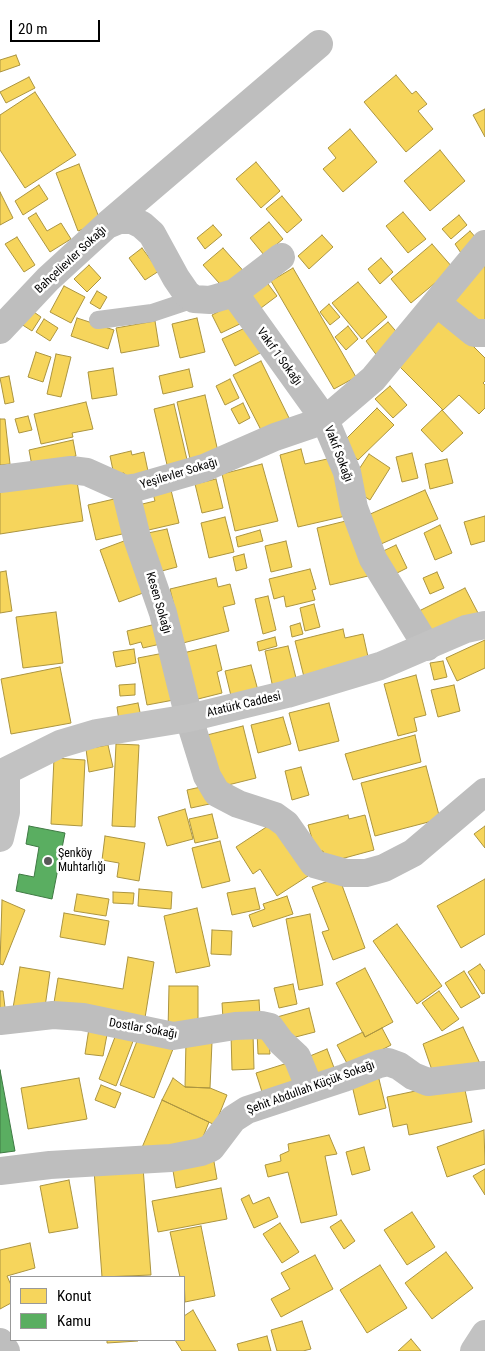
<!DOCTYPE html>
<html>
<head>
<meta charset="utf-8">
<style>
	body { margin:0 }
	#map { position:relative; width:485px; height:1351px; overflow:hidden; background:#fff; font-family:"Roboto Condensed",sans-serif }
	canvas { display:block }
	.legend { position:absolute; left:10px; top:1276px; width:175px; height:65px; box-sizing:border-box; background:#fff; border:1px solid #999; margin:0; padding:6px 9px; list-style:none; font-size:15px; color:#000 }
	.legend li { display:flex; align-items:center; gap:10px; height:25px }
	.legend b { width:25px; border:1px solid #999 }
	.scale { position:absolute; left:10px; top:20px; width:90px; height:22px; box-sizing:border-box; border:2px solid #000; border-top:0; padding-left:6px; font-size:15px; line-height:18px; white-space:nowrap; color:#000; -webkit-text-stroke:4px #fff; paint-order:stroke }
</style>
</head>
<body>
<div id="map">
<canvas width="485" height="1351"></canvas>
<ul class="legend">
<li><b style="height:14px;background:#f6d55c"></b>Konut</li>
<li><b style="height:14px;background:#5aae61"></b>Kamu</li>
</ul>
<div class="scale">20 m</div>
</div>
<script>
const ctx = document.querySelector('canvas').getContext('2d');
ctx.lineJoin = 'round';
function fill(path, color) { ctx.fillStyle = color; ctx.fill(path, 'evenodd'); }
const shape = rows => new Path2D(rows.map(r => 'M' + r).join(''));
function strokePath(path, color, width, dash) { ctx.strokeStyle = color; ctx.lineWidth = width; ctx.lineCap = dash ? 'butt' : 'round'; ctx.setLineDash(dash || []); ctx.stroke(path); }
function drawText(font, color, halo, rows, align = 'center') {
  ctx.font = font + ' "Roboto Condensed",sans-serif'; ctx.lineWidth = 5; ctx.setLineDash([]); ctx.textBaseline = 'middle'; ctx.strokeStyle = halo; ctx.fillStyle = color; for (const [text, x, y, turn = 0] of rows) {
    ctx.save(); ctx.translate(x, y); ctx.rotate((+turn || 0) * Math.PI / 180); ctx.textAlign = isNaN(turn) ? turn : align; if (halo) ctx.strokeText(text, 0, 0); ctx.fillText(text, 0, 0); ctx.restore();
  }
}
const homes = shape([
	[16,55,20,65,0,72,0,60,16,55],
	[396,75,412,94,416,91,427,104,418,111,433,129,406,152,364,102,396,75],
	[29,77,35,88,6,103,0,92,29,77],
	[35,92,76,155,25,188,0,150,0,115,35,92],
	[485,109,485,137,473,115,485,109],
	[350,129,377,162,343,192,323,169,336,158,328,148,350,129],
	[440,150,465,181,430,211,404,181,440,150],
	[256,162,280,191,261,208,236,179,256,162],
	[79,164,101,223,78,231,56,173,79,164],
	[39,185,48,199,23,215,15,201,39,185],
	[0,192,13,218,0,225,0,192],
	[282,196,302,220,287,233,266,209,282,196],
	[403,212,426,239,408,253,386,226,403,212],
	[36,213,47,231,61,223,71,239,50,252,28,218,36,213],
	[459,215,467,225,451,239,442,229,459,215],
	[269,222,283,239,264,255,250,238,269,222],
	[213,225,222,235,205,249,197,238,213,225],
	[470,231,477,239,461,253,455,244,470,231],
	[322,235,333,247,309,269,298,256,322,235],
	[17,237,35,265,24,272,5,244,17,237],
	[432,244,453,268,411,303,391,279,432,244],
	[142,248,159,271,145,280,129,258,142,248],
	[223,248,247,275,227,292,203,265,223,248],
	[381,258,393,272,380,284,368,269,381,258],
	[483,264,485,266,485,325,449,299,483,264],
	[89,265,101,278,87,292,74,279,89,265],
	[293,268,356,377,334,389,271,281,293,268],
	[265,280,277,296,257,311,245,295,265,280],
	[358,282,387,317,362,339,332,303,358,282],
	[64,286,85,297,71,323,50,312,64,286],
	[97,291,107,297,100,309,90,303,97,291],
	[235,303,244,322,221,333,212,315,235,303],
	[329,304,340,317,330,325,320,312,329,304],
	[31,310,41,317,32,331,21,324,31,310],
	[443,316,485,358,485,381,483,383,485,385,485,408,479,414,459,395,443,410,397,364,443,316],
	[77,318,114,330,108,349,71,336,77,318],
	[197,318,205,352,180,358,172,324,197,318],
	[44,319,58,328,50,341,36,332,44,319],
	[155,321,159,346,121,353,116,328,155,321],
	[388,322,401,337,378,357,366,341,388,322],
	[249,326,262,352,235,366,222,339,249,326],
	[348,326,358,339,346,350,335,337,348,326],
	[36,352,51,357,43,382,28,377,36,352],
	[56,354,71,357,61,397,47,394,56,354],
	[261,361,290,420,263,434,233,375,261,361],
	[113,368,117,395,92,399,88,372,113,368],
	[189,369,193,387,163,394,159,376,189,369],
	[9,376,14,402,5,404,0,378,9,376],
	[230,379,239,398,225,405,216,386,230,379],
	[390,386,407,405,393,418,375,399,390,386],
	[205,395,219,456,191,463,177,402,205,395],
	[86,402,93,429,72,433,73,437,41,444,34,414,86,402],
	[243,403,250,418,239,424,231,409,243,403],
	[174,404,188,464,168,469,154,409,174,404],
	[377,408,394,425,358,460,341,444,377,408],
	[442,410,463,433,442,452,421,430,442,410],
	[28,416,32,430,19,433,15,419,28,416],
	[0,419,5,419,10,464,0,465,0,419],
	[73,440,76,456,32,466,29,450,73,440],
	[301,449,305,464,336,457,350,515,298,527,280,455,301,449],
	[131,451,132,455,144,452,149,476,126,481,124,473,114,475,110,456,131,451],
	[412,453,418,478,402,482,396,457,412,453],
	[369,454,390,468,370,500,348,486,369,454],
	[447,459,453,483,430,489,425,464,447,459],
	[262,464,278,521,235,531,222,474,262,464],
	[216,479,223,508,202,513,195,484,216,479],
	[77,481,83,521,0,534,0,492,77,481],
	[170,486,179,523,140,532,134,506,155,501,152,490,170,486],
	[425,490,438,519,381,544,368,515,425,490],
	[123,497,131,532,96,540,88,505,123,497],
	[485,516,485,541,471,545,464,522,485,516],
	[225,517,234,552,209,558,201,523,225,517],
	[354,519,368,576,330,585,317,528,354,519],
	[440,525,452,553,435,560,424,533,440,525],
	[167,529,177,567,158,572,148,533,167,529],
	[260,530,263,541,238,547,236,537,260,530],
	[132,538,151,590,119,602,100,550,132,538],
	[286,541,292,567,271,572,265,546,286,541],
	[396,545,407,568,391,576,379,553,396,545],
	[244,554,247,568,236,571,233,557,244,554],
	[310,569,316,589,312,590,315,600,286,607,284,596,274,599,269,579,310,569],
	[6,571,12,611,0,613,0,572,6,571],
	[437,572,444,588,430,594,423,578,437,572],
	[216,578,218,587,230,584,235,604,223,607,229,631,183,643,170,589,216,578],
	[465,588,478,613,429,637,417,612,465,588],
	[268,596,276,630,263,634,255,599,268,596],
	[314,604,320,627,305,631,300,608,314,604],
	[56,612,63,663,23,668,16,617,56,612],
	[160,623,165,643,143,648,141,642,130,645,127,631,160,623],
	[300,623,303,634,292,637,290,626,300,623],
	[343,629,345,638,363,634,370,666,305,681,295,641,343,629],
	[275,637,277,646,259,651,257,642,275,637],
	[485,640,485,668,457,681,446,658,485,640],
	[216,645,222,670,217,672,222,693,190,701,179,654,216,645],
	[288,646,297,682,273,688,265,651,288,646],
	[134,649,136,663,116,667,113,652,134,649],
	[169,652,179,699,147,705,138,658,169,652],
	[443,661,447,677,434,680,430,663,443,661],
	[251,665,259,694,232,700,225,671,251,665],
	[60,667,71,723,11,734,1,679,60,667],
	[416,675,426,715,414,718,417,731,398,736,384,684,416,675],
	[135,684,135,695,120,696,119,685,135,684],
	[454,685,460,711,438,717,431,690,454,685],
	[138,703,141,717,119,721,117,707,138,703],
	[329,703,339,741,299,751,289,713,329,703],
	[283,717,291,744,258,753,251,725,283,717],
	[243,726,256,778,216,788,203,736,243,726],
	[415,735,421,762,353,780,345,754,415,735],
	[116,744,139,745,135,827,112,826,116,744],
	[108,745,113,767,89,772,86,749,108,745],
	[54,758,85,760,82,826,51,824,54,758],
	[426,766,440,819,375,836,361,783,426,766],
	[301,767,309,795,292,800,285,771,301,767],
	[210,785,214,803,191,808,187,790,210,785],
	[185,809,193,839,167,846,158,817,185,809],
	[212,814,218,838,195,843,189,819,212,814],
	[348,815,349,819,365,815,374,850,326,863,323,851,316,852,308,825,348,815],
	[274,822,308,876,277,896,260,869,253,874,236,847,274,822],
	[485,826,485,848,474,834,485,826],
	[105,836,145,843,139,881,117,877,119,863,102,860,105,836],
	[220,841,230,881,202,888,192,848,220,841],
	[339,877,365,948,333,960,322,932,329,930,312,887,339,877],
	[485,879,485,934,461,948,437,906,485,879],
	[255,888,260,909,232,915,227,893,255,888],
	[139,889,172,892,171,909,138,906,139,889],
	[113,892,134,893,133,904,113,903,113,892],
	[77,894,109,899,106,916,74,911,77,894],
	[287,896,293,914,253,927,249,915,265,909,263,904,287,896],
	[2,900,25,910,3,965,0,964,2,900],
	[197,908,210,966,176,973,164,916,197,908],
	[64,913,109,921,105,945,60,937,64,913],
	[310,914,323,985,299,990,286,919,310,914],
	[397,924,442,986,417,1004,373,941,397,924],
	[212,930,232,931,231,955,211,954,212,930],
	[128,957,154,962,144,1024,53,1009,58,978,123,989,128,957],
	[480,964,485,971,485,993,482,994,468,972,480,964],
	[20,967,50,972,44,1014,13,1008,20,967],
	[365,968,393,1022,365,1037,336,983,365,968],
	[464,971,480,997,461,1008,445,983,464,971],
	[293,984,297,1004,279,1008,274,988,293,984],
	[169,986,198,986,198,1031,168,1031,169,986],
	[0,991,3,991,6,1016,0,1017,0,991],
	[439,991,459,1019,442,1031,422,1003,439,991],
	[259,1000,260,1016,223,1019,222,1003,259,1000],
	[309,1008,315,1032,284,1040,277,1017,309,1008],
	[90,1022,109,1024,103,1056,85,1054,90,1022],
	[463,1027,483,1070,435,1079,423,1044,463,1027],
	[382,1028,391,1045,349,1067,337,1045,363,1032,365,1037,382,1028],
	[118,1029,135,1036,116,1086,99,1079,118,1029],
	[257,1031,268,1031,270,1054,258,1054,257,1031],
	[253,1033,254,1069,232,1070,231,1034,253,1033],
	[139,1036,173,1049,154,1098,120,1085,139,1036],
	[186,1041,212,1042,210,1088,185,1087,186,1041],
	[327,1049,336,1073,314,1082,305,1058,327,1049],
	[294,1061,302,1085,264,1098,256,1073,294,1061],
	[378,1075,386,1108,359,1115,351,1081,378,1075],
	[79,1078,87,1119,28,1129,21,1088,79,1078],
	[173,1078,185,1087,210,1088,227,1095,215,1125,162,1100,173,1078],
	[463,1081,472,1122,409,1135,407,1124,393,1127,387,1097,463,1081],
	[101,1085,121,1093,115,1108,95,1100,101,1085],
	[162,1100,209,1122,203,1137,185,1152,138,1157,162,1100],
	[484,1130,485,1164,447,1177,437,1147,484,1130],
	[329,1135,337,1154,325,1156,337,1215,301,1223,288,1172,268,1177,265,1165,281,1161,280,1155,289,1151,288,1144,329,1135],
	[364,1147,370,1170,352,1175,346,1152,364,1147],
	[213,1156,217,1179,176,1188,172,1165,213,1156],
	[143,1167,151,1275,102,1277,94,1170,143,1167],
	[485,1169,485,1195,473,1176,485,1169],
	[69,1180,78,1228,49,1233,40,1186,69,1180],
	[221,1188,227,1219,158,1232,152,1201,221,1188],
	[249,1195,253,1204,269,1197,278,1217,254,1228,241,1199,249,1195],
	[412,1212,435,1247,407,1265,384,1230,412,1212],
	[341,1220,355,1241,344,1249,330,1227,341,1220],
	[280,1223,299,1252,282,1263,263,1234,280,1223],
	[201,1226,215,1296,185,1302,184,1277,180,1277,170,1232,201,1226],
	[30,1243,35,1268,7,1276,11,1285,11,1303,0,1309,0,1250,30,1243],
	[446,1252,473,1288,432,1319,405,1283,446,1252],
	[315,1255,333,1289,281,1317,271,1299,290,1289,281,1273,315,1255],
	[380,1265,407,1308,367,1333,340,1290,380,1265],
	[193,1310,216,1351,182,1351,175,1340,184,1340,184,1316,193,1310],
	[302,1321,311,1349,303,1351,277,1351,271,1330,302,1321],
	[267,1336,271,1351,239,1351,237,1344,267,1336],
	[411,1339,421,1351,398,1351,411,1339],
	[107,1340,138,1340,138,1341,107,1343,107,1340]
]);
fill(homes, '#f6d55c');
strokePath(homes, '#ac9540', 1);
const public = shape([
	[29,826,65,833,52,899,16,891,19,874,34,877,39,847,26,844,29,826],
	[0,1070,15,1151,0,1153,0,1070]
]);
fill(public, '#5aae61');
strokePath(public, '#3f7a44', 1);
strokePath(shape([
	[98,320,152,313,194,299]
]), '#bebebe', 18);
strokePath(shape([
	[107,225,319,44],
	[437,303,474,333,485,333],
	[0,330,48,279,107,225,119,220,132,220,142,225,152,234,176,278,187,294,194,299,210,300,234,293,281,257],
	[0,479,71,470,87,472,125,489,138,487,204,468,275,437,325,420,234,293],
	[125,489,137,538,163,613,189,718,207,776,217,793,238,804,275,816,286,824,314,864,346,873,366,873,384,868,413,853,485,792],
	[427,647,373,559,354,508,347,472,325,420,373,379,485,244],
	[0,1021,53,1015,83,1017,173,1036,235,1026,261,1025,270,1027,281,1042,297,1057,310,1089],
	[0,1171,50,1165,171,1158,201,1152,211,1148,233,1119,247,1110,344,1078,379,1064,388,1062,399,1066,413,1076,428,1082,485,1075],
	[0,1342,6,1351]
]), '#bebebe', 28);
strokePath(shape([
	[0,774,60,744,97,733,189,718,287,694,380,666,466,629,485,625],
	[0,838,6,812,6,772],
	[474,1351,485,1334]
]), '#c2c2c2', 28);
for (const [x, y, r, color] of [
	[48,861,5,"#595959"]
]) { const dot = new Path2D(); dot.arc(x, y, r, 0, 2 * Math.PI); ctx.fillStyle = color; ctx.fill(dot); strokePath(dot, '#fff', 2); }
drawText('12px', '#000', '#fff', [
	["Bahçelievler Sokağı",71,260,-43],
	["Vakıf 1 Sokağı",279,357,54],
	["Vakıf Sokağı",338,454,69],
	["Yeşilevler Sokağı",179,474,-17],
	["Kesen Sokağı",158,603,74],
	["Atatürk Caddesi",244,705,-13],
	["Dostlar Sokağı",143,1029,10],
	["Şehit Abdullah Küçük Sokağı",311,1088,-20]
]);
drawText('12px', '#000', '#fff', [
	["Şenköy",58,854],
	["Muhtarlığı",58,868]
], 'left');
</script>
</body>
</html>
